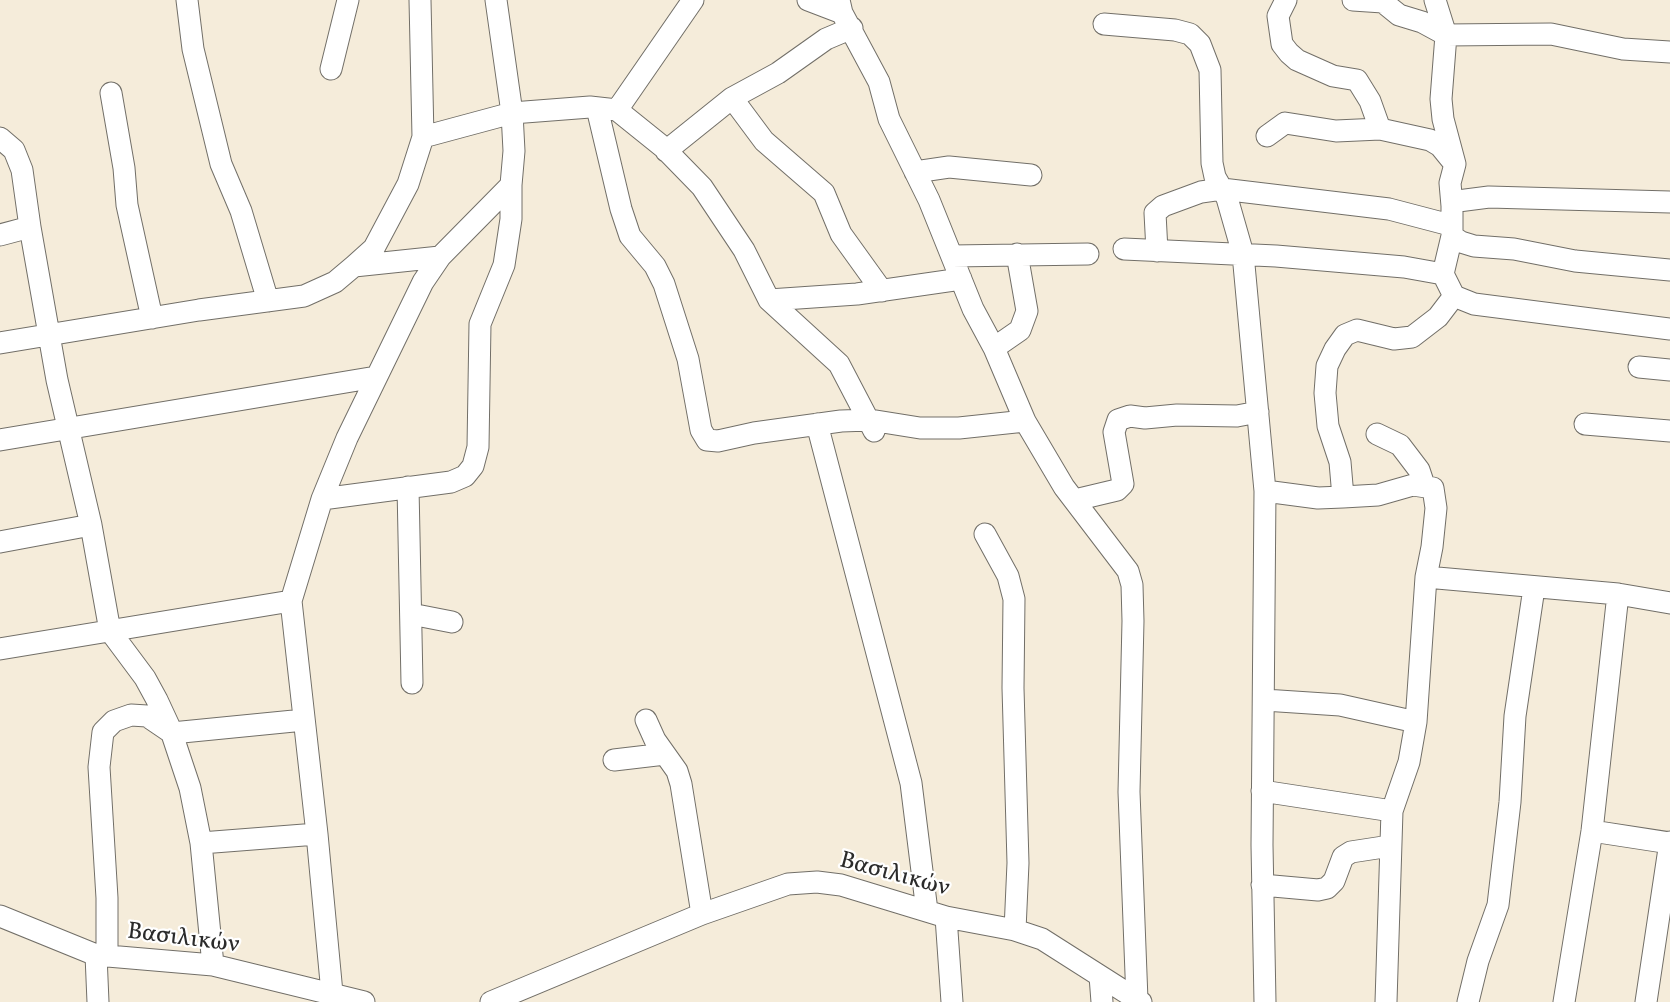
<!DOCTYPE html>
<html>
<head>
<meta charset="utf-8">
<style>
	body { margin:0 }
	canvas { display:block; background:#f5ecda }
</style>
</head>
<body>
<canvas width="1670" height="1002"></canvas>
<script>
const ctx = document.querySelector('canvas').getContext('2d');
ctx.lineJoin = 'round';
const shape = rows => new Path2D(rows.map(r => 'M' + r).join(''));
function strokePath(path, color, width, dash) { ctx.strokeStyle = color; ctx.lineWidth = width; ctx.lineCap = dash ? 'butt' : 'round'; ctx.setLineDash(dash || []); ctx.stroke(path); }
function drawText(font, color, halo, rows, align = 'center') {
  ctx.font = font + ' Vollkorn,serif'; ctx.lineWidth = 4.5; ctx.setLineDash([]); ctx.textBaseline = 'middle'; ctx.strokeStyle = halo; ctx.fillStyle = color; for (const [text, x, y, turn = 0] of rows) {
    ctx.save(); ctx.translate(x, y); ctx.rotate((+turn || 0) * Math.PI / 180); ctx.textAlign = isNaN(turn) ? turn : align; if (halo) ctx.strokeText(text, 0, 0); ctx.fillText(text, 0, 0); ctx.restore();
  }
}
const minor = shape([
	[187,0,193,49,221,164,241,211,268,301],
	[808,0,842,13],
	[839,0,842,13,879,82,889,119,929,200,973,309,994,348,1025,421,1064,487,1128,571,1132,585,1133,621,1129,792,1137,1000],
	[1286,0,1278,16,1282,44,1289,53,1297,60,1333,76,1357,80,1370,101,1380,129,1430,140,1440,146,1453,162],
	[1353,0,1383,2,1399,15,1422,22,1446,35],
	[1435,0,1446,35],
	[1104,24,1175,30,1190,34,1200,44,1210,70,1212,163,1215,177,1227,198,1243,254,1265,491,1262,845,1265,1002],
	[331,69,348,0],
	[111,93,124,168,127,205,152,318],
	[732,98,764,141,824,193,841,234,882,291],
	[597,108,621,209,630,236,655,266,664,284,688,359,701,430,707,440,718,441,754,433,841,421,870,420,920,428,959,428,1025,421],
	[617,110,693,0],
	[1267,136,1285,123,1336,131,1380,129],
	[423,137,512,113,590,107,617,110,663,147,702,187,744,250,769,300,839,364,874,431],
	[0,138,14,150,22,170,30,227],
	[666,151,732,98,778,73,826,39,852,28],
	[915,172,949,167,1031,175],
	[1670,202,1489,197,1458,201,1452,206,1452,236,1443,274,1454,296,1474,304,1670,329],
	[1452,206,1450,183,1455,164,1443,119,1441,99,1446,35,1551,34,1623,49,1670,52],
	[0,235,30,227,57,380,91,525,110,631,145,678,157,700,170,728,190,788,201,843,213,965],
	[1452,236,1461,242,1474,246,1514,249,1575,261,1670,270],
	[1124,249,1276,256,1404,267,1443,274],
	[1157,251,1155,213,1163,206,1201,192,1222,189,1389,209,1450,225],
	[952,256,1088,254],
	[354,266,374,248,408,184,423,137,420,0],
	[1454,296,1438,317,1412,337,1394,339,1357,330,1345,335,1335,349,1327,366,1325,393,1328,426,1340,462,1343,497,1378,495,1413,485,1433,488,1436,508,1432,547,1426,577,1618,594,1670,603],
	[769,300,857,294,961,279],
	[0,343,199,310,304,296,335,282,354,266,440,257],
	[994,348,1020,330,1027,311,1017,254],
	[1639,367,1670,370],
	[817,424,911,783,927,911],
	[1585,424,1670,431],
	[1377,434,1400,445,1419,470,1424,485],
	[0,440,376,377],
	[408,487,412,683],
	[1265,491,1318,498,1343,497],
	[322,499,451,482,465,476,473,466,478,447,480,324,504,265,511,219,511,185],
	[1075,500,1117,490,1123,484,1114,432,1118,420,1130,416,1145,418,1177,415,1237,416,1258,412],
	[985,534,1008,576,1014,599,1013,688,1018,863,1015,930],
	[0,542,91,525],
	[411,614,452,622],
	[0,649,291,601],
	[1264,700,1340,705,1416,722],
	[646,720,655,740,677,771,681,784,702,914],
	[614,760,665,754],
	[1262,791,1392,811],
	[1592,831,1670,843],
	[201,843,317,834],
	[1262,885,1318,890,1327,888,1334,881,1343,857,1351,852,1390,846],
	[0,916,96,955,213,965,364,1002],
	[946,917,952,1002],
	[96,955,98,1002],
	[107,956,107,898,99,767,103,732,114,721,131,715,147,716,172,733,304,720],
	[1100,976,1102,1002],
	[332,993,317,834,291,601,322,499,347,438,423,282,440,257,511,185,514,151,512,113,496,0],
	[491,1002,702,914,788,884,817,882,841,885,946,917,1015,930,1042,939,1141,1002],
	[1386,1002,1392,811,1409,762,1416,722,1426,577],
	[1468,1002,1478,961,1498,905,1510,802,1515,716,1534,588],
	[1564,1002,1592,831,1618,594],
	[1646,1002,1670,842]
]);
strokePath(minor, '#726f68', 23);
strokePath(minor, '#fff', 21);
drawText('24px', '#2b2b2b', '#fff', [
	["Βασιλικών",894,876,15],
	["Βασιλικών",183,940,7]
]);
</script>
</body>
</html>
